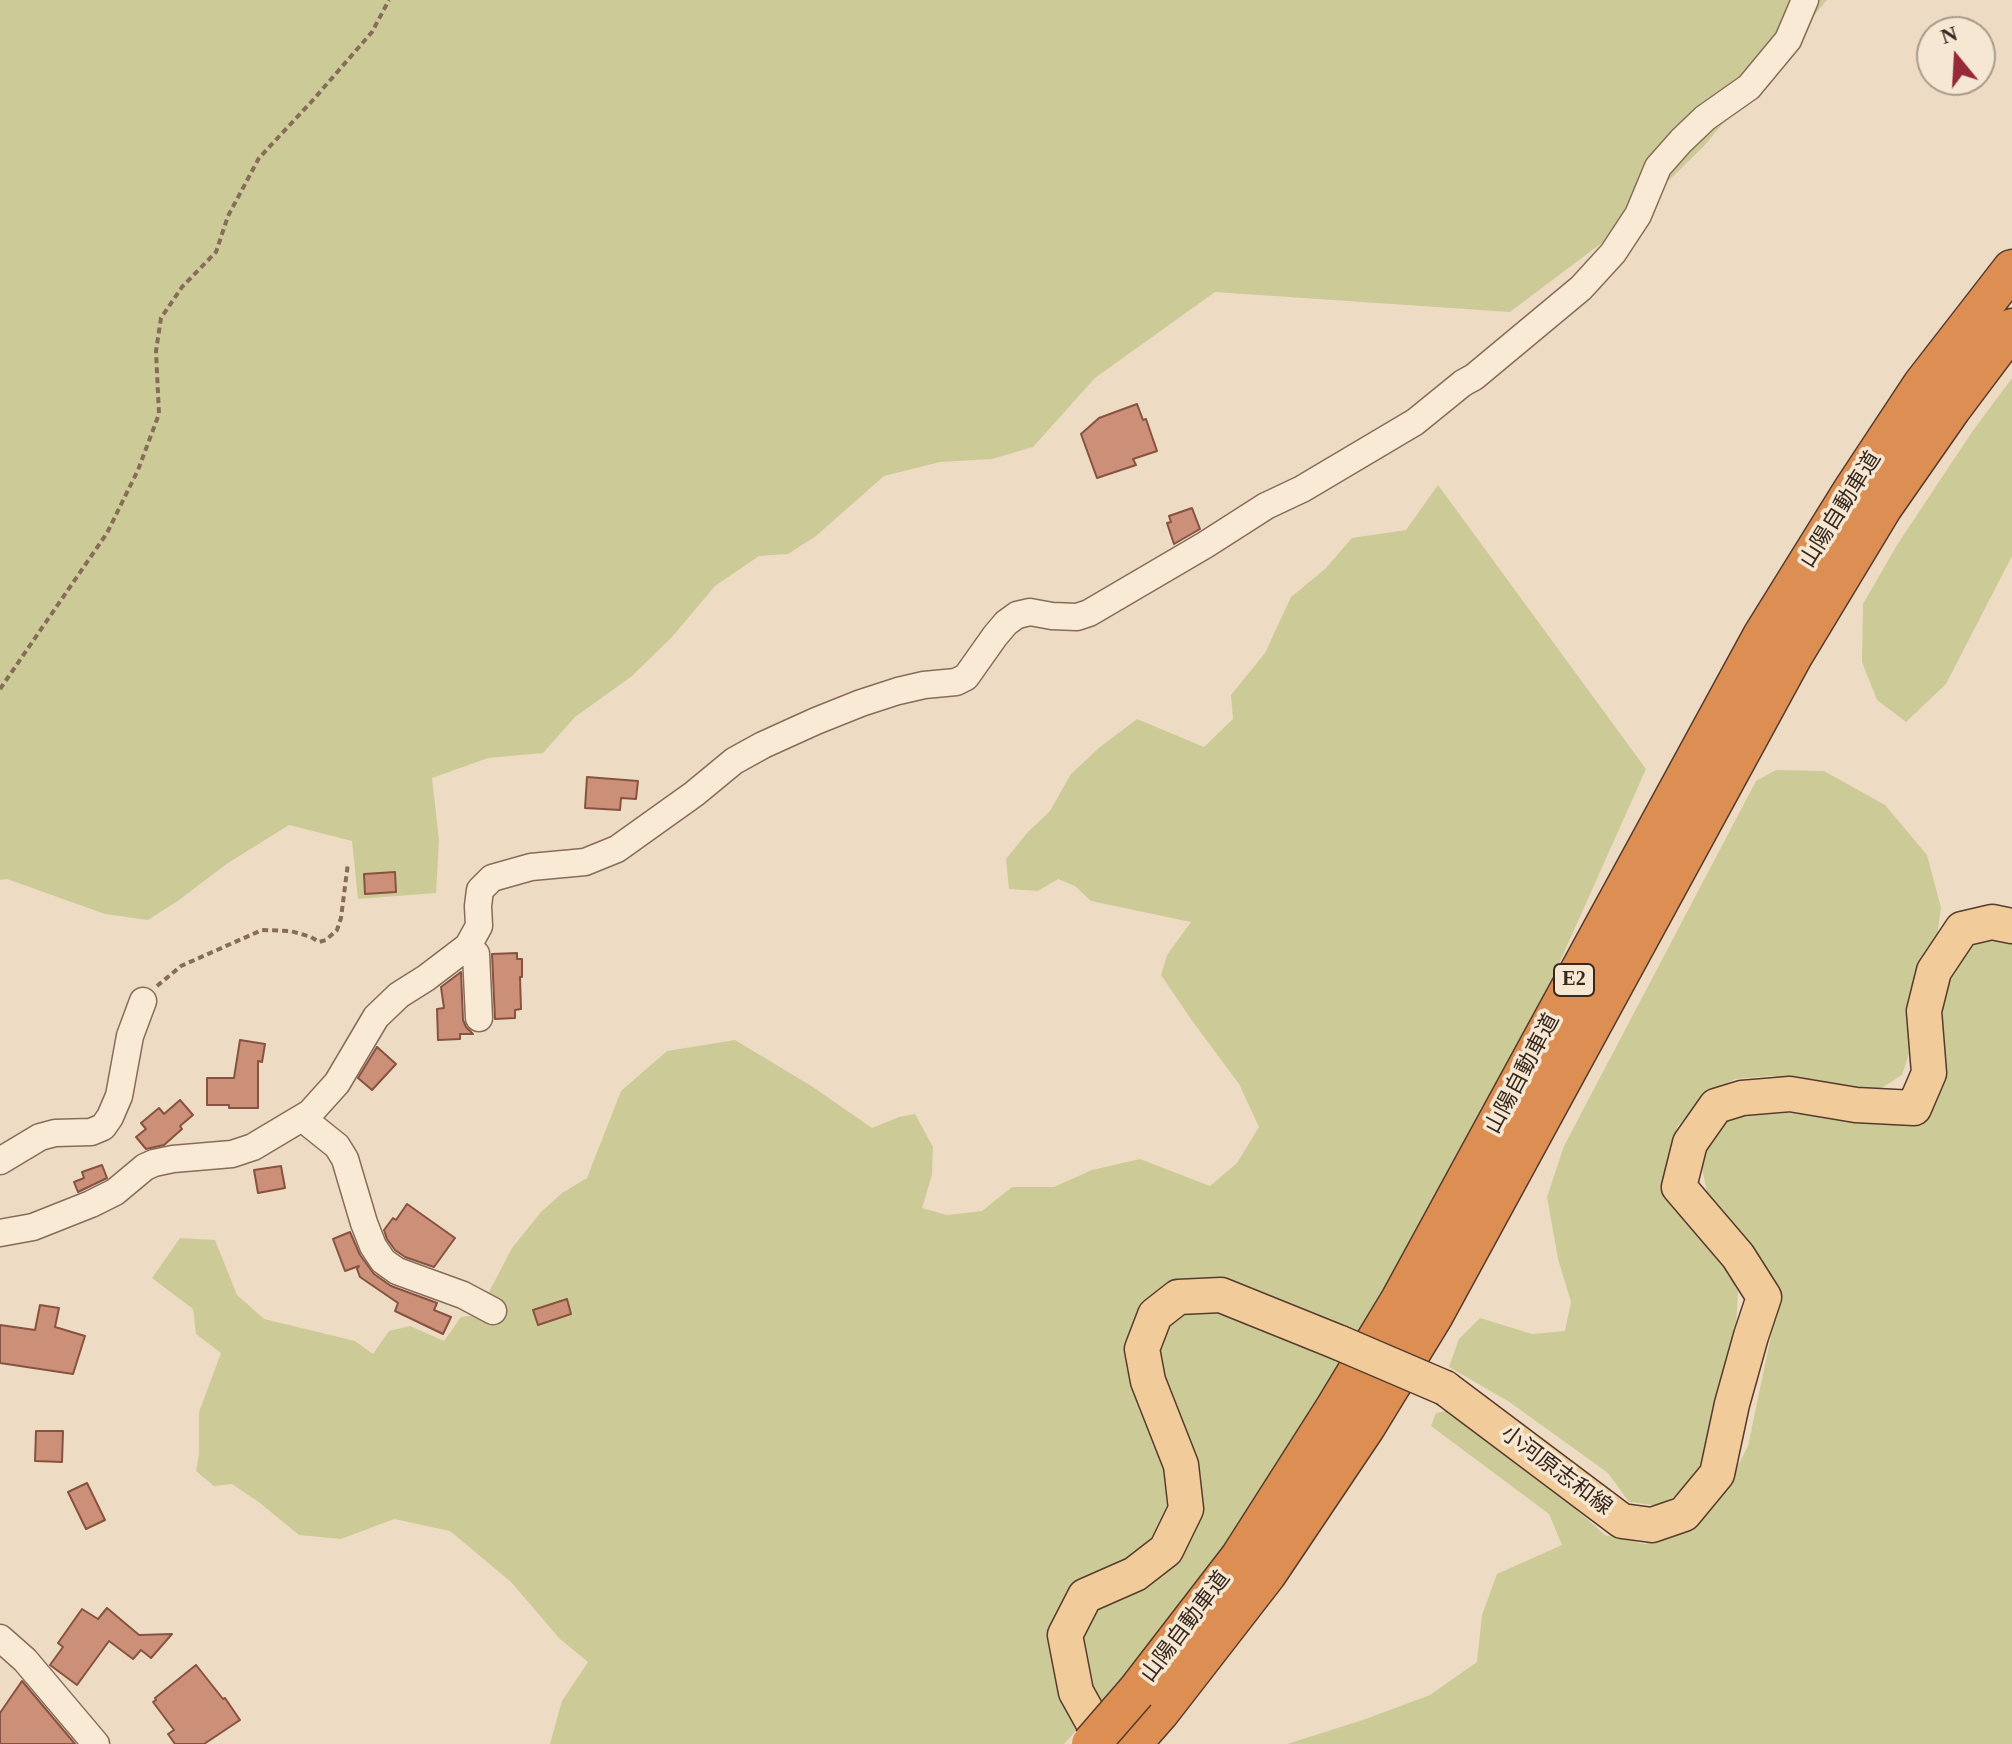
<!DOCTYPE html>
<html>
<head>
<meta charset="utf-8">
<style>
	body { margin:0 }
	#map { position:relative; width:2012px; height:1744px; overflow:hidden; background:#eedbc3; font-family:"Times New Roman",serif }
	canvas { display:block }
	.north { position:absolute; left:1916px; top:16px; width:80px; height:80px; box-sizing:border-box; background:#f5e7d2; border:2px solid #a99a8a; border-radius:50%; rotate:342deg; font-size:22px; font-weight:700; line-height:32px; text-align:center; color:#38271e }
	.north::after { content:''; display:block; margin:auto; width:28px; height:36px; background:#972a39; clip-path:polygon(50% 0,100% 100%,50% 72%,0 100%) }
</style>
</head>
<body>
<div id="map">
<canvas width="2012" height="1744"></canvas>
<div class="north">N</div>
</div>
<script>
const ctx = document.querySelector('canvas').getContext('2d');
ctx.lineJoin = 'round';
function fill(path, color) { ctx.fillStyle = color; ctx.fill(path, 'evenodd'); }
const shape = rows => new Path2D(rows.map(r => 'M' + r).join(''));
function strokePath(path, color, width, dash) { ctx.strokeStyle = color; ctx.lineWidth = width; ctx.lineCap = dash ? 'butt' : 'round'; ctx.setLineDash(dash || []); ctx.stroke(path); }
function drawText(font, color, halo, rows, align = 'center') {
  ctx.font = font + ' "Times New Roman","Noto Sans JP",serif'; ctx.lineWidth = 7; ctx.setLineDash([]); ctx.textBaseline = 'middle'; ctx.strokeStyle = halo; ctx.fillStyle = color; for (const [text, x, y, turn = 0] of rows) {
    ctx.save(); ctx.translate(x, y); ctx.rotate((+turn || 0) * Math.PI / 180); ctx.textAlign = isNaN(turn) ? turn : align; if (halo) ctx.strokeText(text, 0, 0); ctx.fillText(text, 0, 0); ctx.restore();
  }
}
fill(shape([
	[0,0,1827,0,1703,147,1615,233,1510,312,1215,292,1095,378,1033,447,992,459,940,462,884,476,816,536,788,554,759,556,715,586,672,637,632,676,575,717,543,753,488,758,432,778,439,840,436,893,358,899,352,841,289,825,228,863,179,900,148,920,105,914,7,879,0,880],
	[2012,378,2012,556,1946,684,1906,722,1877,700,1862,662,1863,604,1897,545,1972,432],
	[1438,485,1646,769,1440,1230,1251,1513,1127,1675,1064,1744,550,1744,562,1701,588,1662,560,1639,511,1582,450,1531,394,1519,341,1539,299,1535,260,1503,232,1484,214,1486,196,1471,199,1454,199,1412,221,1353,196,1334,193,1309,152,1278,180,1238,215,1240,237,1295,264,1319,355,1341,373,1354,389,1331,410,1326,444,1341,461,1317,477,1315,512,1248,541,1212,562,1193,587,1178,621,1091,667,1051,735,1040,813,1087,872,1128,899,1117,915,1114,933,1147,932,1175,922,1208,947,1215,982,1211,1012,1187,1054,1187,1092,1170,1140,1159,1210,1186,1237,1163,1259,1127,1239,1084,1193,1022,1161,975,1167,955,1191,922,1091,901,1075,886,1058,879,1038,891,1009,889,1006,859,1027,833,1050,811,1071,774,1100,747,1137,719,1204,747,1233,719,1231,695,1265,653,1291,597,1325,569,1352,538,1406,530],
	[1776,770,1824,771,1885,805,1927,855,1941,908,1937,936,1926,960,1913,1042,1902,1075,1875,1092,1771,1076,1735,1079,1705,1095,1677,1127,1667,1169,1720,1254,1738,1291,1736,1328,1708,1450,1688,1487,1660,1506,1629,1502,1608,1473,1508,1401,1449,1367,1459,1339,1480,1318,1532,1334,1565,1331,1571,1302,1558,1259,1547,1197,1564,1146,1756,781],
	[1989,936,2012,941,2012,1744,1287,1744,1363,1720,1430,1695,1477,1662,1482,1615,1497,1574,1562,1545,1549,1514,1431,1426,1436,1413,1451,1410,1542,1479,1605,1535,1645,1544,1690,1528,1723,1495,1748,1446,1778,1302,1762,1259,1708,1196,1700,1160,1711,1131,1735,1117,1788,1113,1879,1124,1921,1116,1940,1094,1944,985,1965,946]
]), '#cccb97');
const building = shape([
	[1137,404,1143,420,1146,419,1157,451,1133,459,1136,465,1097,478,1081,434,1099,418,1137,404],
	[1192,508,1200,529,1174,544,1167,523,1171,522,1169,516,1192,508],
	[587,777,638,781,636,799,621,798,620,810,585,808,587,777],
	[395,872,396,892,365,894,364,874,395,872],
	[517,953,517,959,522,959,522,977,520,977,521,1009,515,1010,515,1018,495,1019,492,954,517,953],
	[461,972,463,1020,466,1027,473,1034,460,1034,460,1039,438,1040,437,1009,444,1008,441,987,461,972],
	[240,1040,265,1044,262,1062,258,1061,258,1108,229,1108,229,1105,207,1105,207,1078,234,1078,240,1040],
	[377,1047,396,1064,372,1090,358,1078,377,1047],
	[180,1100,193,1115,180,1126,182,1129,164,1145,146,1149,136,1137,146,1129,141,1123,159,1108,164,1114,180,1100],
	[102,1165,107,1178,78,1192,74,1182,84,1178,82,1172,102,1165],
	[281,1166,285,1188,258,1193,254,1170,281,1166],
	[407,1204,455,1238,434,1267,405,1257,395,1250,387,1239,384,1230,393,1218,396,1220,407,1204],
	[350,1232,360,1255,374,1274,391,1286,437,1303,434,1310,451,1317,443,1334,395,1311,398,1303,360,1277,357,1269,359,1266,345,1271,333,1239,350,1232],
	[567,1299,571,1314,538,1325,533,1310,567,1299],
	[40,1305,59,1308,55,1327,85,1336,73,1374,0,1363,0,1325,35,1330,40,1305],
	[36,1431,63,1431,62,1462,35,1461,36,1431],
	[87,1483,105,1520,86,1529,68,1492,87,1483],
	[107,1608,139,1635,172,1634,151,1658,141,1650,133,1659,109,1641,77,1685,50,1665,63,1647,58,1643,82,1609,98,1619,107,1608],
	[196,1665,223,1699,225,1698,240,1720,204,1744,175,1744,168,1734,174,1730,153,1702,156,1700,155,1698,196,1665],
	[22,1681,75,1744,0,1744,0,1713,22,1681]
]);
fill(building, '#cc9079');
strokePath(building, '#875340', 2);
const minor = shape([
	[468,946,476,954,479,1018],
	[302,1118,337,1146,345,1159,364,1223,373,1246,383,1261,397,1271,463,1295,493,1311],
	[0,1161,40,1137,55,1133,91,1132,103,1127,110,1117,119,1096,130,1036,143,1001],
	[0,1233,33,1227,91,1204,115,1192,145,1167,154,1163,173,1159,232,1154,253,1147,310,1113,337,1083,376,1017,399,995,426,978,468,946,479,926,478,906,480,890,492,878,531,867,585,862,617,849,694,794,734,761,763,745,816,721,861,703,898,691,924,685,956,682,966,677,995,636,1006,623,1017,615,1030,612,1052,616,1077,617,1089,613,1205,545,1266,506,1302,489,1415,422,1463,383,1474,377,1581,288,1613,253,1638,215,1658,167,1681,141,1705,118,1749,87,1788,40,1805,0],
	[0,1638,25,1660,96,1744]
]);
const major = shape([
	[1445,1388,1622,1521,1652,1525,1684,1514,1717,1474,1732,1404,1751,1336,1764,1297,1738,1256,1679,1187,1690,1143,1716,1106,1742,1098,1790,1094,1856,1105,1914,1108,1929,1073,1924,1011,1934,971,1962,929,1992,922,2012,926],
	[1105,1744,1076,1692,1065,1635,1085,1596,1135,1574,1166,1550,1186,1509,1181,1465,1148,1381,1142,1349,1155,1315,1178,1297,1221,1295,1340,1343]
]);
const highway = shape([
	[1136,1692,1240,1557,1333,1411,1400,1300,1762,636,1852,491,1922,385,2012,269],
	[1132,1744,1160,1712,1267,1574,1365,1428,1434,1315,1793,656,1883,507,1952,408,2012,328]
]);
strokePath(minor, '#886c5a', 29);
strokePath(major, '#563b2e', 37);
strokePath(highway, '#563b2e', 41);
strokePath(shape([
	[0,689,107,533,138,470,159,414,156,351,161,318,182,287,216,252,228,216,259,158,313,100,372,32,389,0],
	[157,986,181,966,262,930,291,931,311,937,319,942,326,940,337,930,341,918,348,863]
]), '#886c5a', 4, [6, 4]);
strokePath(minor, '#f9ead6', 26);
strokePath(major, '#f1cb9a', 34);
strokePath(highway, '#dd8f53', 38);
const majorBridge = shape([
	[1340,1343,1445,1388]
]);
const highwayBridge = shape([
	[1091,1744,1136,1692]
]);
strokePath(majorBridge, '#563b2e', 37, []);
strokePath(highwayBridge, '#563b2e', 41, []);
strokePath(majorBridge, '#f1cb9a', 34);
strokePath(highwayBridge, '#dd8f53', 38);
for (const [x, y, w] of [
	[1574,980,40]
]) { const box = new Path2D(); box.roundRect(x - w / 2, y - 16, w, 32, 6); ctx.fillStyle = '#f5e7d2'; ctx.fill(box); strokePath(box, '#38271e', 2); }
drawText('bold 20px', '#38271e', null, [
	["E2",1574,980]
]);
drawText('22px', '#38271e', '#f5e7d2', [
	["山陽自動車道",1841,510,-58],
	["山陽自動車道",1523,1074,-62],
	["小河原志和線",1556,1471,37],
	["山陽自動車道",1186,1627,-53]
]);
</script>
</body>
</html>
